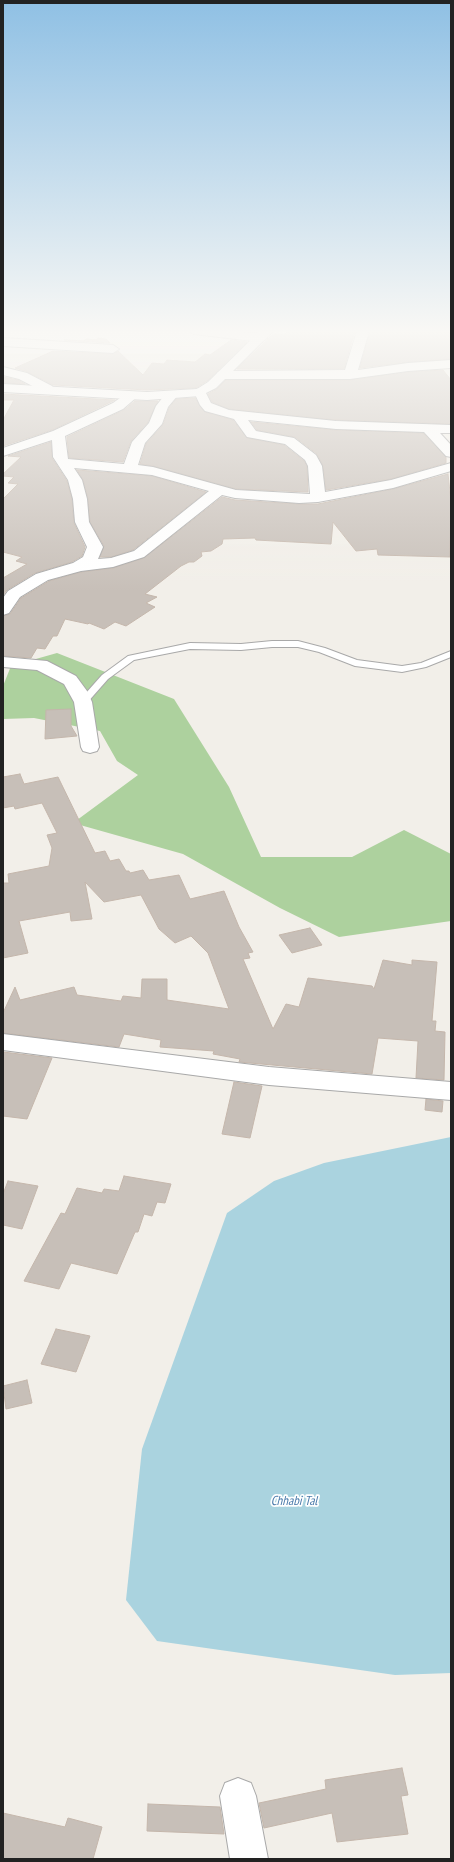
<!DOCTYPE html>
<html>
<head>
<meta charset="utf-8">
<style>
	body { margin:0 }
	#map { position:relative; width:454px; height:1862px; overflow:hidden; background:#f2efe9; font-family:"PT Sans Narrow",sans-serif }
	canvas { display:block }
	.frame { position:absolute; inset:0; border:4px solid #222; pointer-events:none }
</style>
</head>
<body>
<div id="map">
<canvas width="454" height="1862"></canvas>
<div class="frame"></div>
</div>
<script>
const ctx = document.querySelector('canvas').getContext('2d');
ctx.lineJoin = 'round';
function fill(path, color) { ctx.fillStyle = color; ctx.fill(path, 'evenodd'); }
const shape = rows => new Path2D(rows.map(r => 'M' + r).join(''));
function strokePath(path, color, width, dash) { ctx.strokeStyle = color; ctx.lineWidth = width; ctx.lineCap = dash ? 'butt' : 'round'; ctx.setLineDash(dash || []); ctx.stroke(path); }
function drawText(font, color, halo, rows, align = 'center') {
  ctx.font = font + ' "PT Sans Narrow",sans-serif'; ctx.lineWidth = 3.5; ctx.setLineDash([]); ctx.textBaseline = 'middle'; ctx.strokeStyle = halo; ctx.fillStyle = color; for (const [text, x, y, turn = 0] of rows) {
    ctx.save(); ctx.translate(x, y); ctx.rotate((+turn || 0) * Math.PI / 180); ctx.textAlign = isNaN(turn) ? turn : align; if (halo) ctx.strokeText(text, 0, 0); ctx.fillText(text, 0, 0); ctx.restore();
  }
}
fill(shape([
	[57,653,174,699,229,787,261,857,352,857,404,830,451,854,451,921,339,937,280,908,183,854,73,823,138,775,117,761,100,731,34,718,3,719,3,686,11,666]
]), '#add19e');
fill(shape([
	[451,1137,451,1673,395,1675,157,1641,126,1600,142,1449,227,1213,274,1181,324,1163]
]), '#aad3df');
const building = shape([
	[287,331,355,331,344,369,237,369,273,334,285,335,287,331],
	[370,331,451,331,451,359,408,362,360,368,370,331],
	[98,338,106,339,110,343,64,340,83,341,86,339,96,340,98,338],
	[231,340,247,342,207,381,196,388,147,390,53,385,28,372,15,368,53,351,113,354,118,351,143,375,152,363,164,364,167,360,195,362,205,354,210,355,231,340],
	[443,370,451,380,451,424,336,420,229,409,212,402,208,394,217,389,226,380,350,380,408,372,443,370],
	[3,377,18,380,25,384,3,383,3,377],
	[3,394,115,400,52,430,3,446,3,420,14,400,3,400,3,394],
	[195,398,205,412,233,420,247,438,284,445,304,461,307,466,308,492,236,489,153,466,140,464,146,444,163,425,169,408,176,399,195,398],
	[135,401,158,401,148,422,131,441,123,462,69,458,67,437,124,410,135,401],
	[251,422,336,430,423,433,446,457,446,463,391,479,326,490,323,466,317,454,295,437,257,430,251,422],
	[51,442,52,458,67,481,72,499,74,523,85,547,82,556,72,562,35,573,7,590,3,595,3,578,27,564,16,561,22,557,3,552,3,499,18,484,8,483,14,477,3,476,3,474,21,457,8,456,51,442],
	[77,470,152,476,206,492,133,550,111,557,100,557,104,546,90,522,88,499,83,480,77,470],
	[448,474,451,501,450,557,378,555,377,549,356,551,333,522,331,544,256,540,255,538,223,539,222,544,211,551,201,552,202,556,194,562,189,562,181,566,145,594,157,597,146,603,155,607,126,626,115,622,104,629,89,623,88,624,65,619,57,636,53,636,45,649,37,648,31,658,3,656,3,616,10,614,21,598,49,581,81,572,113,568,144,558,222,497,235,500,299,504,318,504,393,489,448,474],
	[71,709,71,726,77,736,45,739,46,710,71,709],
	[20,774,24,784,58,777,95,853,105,851,110,861,119,859,126,871,129,871,130,873,143,870,149,880,179,875,190,899,224,891,239,927,253,952,248,953,250,958,243,959,273,1029,286,1004,299,1007,308,978,372,986,374,989,383,960,412,965,412,960,437,962,432,1021,436,1021,435,1031,445,1032,444,1080,416,1078,418,1041,378,1038,372,1074,239,1062,240,1059,213,1054,214,1051,160,1047,161,1040,124,1034,119,1047,3,1033,3,1013,15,987,20,1000,74,987,77,995,121,1001,123,996,141,998,142,979,167,979,167,1000,229,1009,208,953,191,936,175,943,159,929,141,895,104,902,85,882,92,919,71,921,70,912,19,921,28,953,3,958,3,883,9,883,8,874,49,866,52,848,47,835,57,833,42,803,15,809,14,806,3,808,3,777,20,774],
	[310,928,322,945,292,953,279,935,310,928],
	[3,1052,52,1058,27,1119,3,1116,3,1052],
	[234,1082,262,1086,250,1138,222,1134,234,1082],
	[426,1099,443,1101,442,1112,425,1110,426,1099],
	[124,1176,171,1184,165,1203,157,1202,152,1216,144,1214,138,1232,135,1232,117,1274,71,1263,59,1289,24,1281,61,1213,65,1214,77,1188,102,1193,104,1189,119,1191,124,1176],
	[8,1181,38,1186,22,1229,3,1225,3,1194,8,1181],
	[56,1329,90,1336,76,1372,41,1364,56,1329],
	[27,1380,32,1403,6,1409,3,1386,27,1380],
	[402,1768,408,1795,401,1796,408,1834,337,1842,332,1813,264,1828,259,1803,326,1789,325,1780,402,1768],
	[148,1804,220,1807,224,1834,147,1831,148,1804],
	[3,1813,65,1827,68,1818,102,1827,93,1859,3,1859,3,1813]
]);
fill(building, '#c7bfb8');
strokePath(building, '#c4b6ab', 1);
const service = shape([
	[272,641,298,641,325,648,357,660,402,666,421,663,451,651,451,657,426,667,402,672,355,666,319,652,298,647,272,647,241,650,190,649,134,660,108,679,86,704,80,704,78,702,102,675,128,656,190,643,241,644,272,641]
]);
const minor = shape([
	[188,331,232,331,261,334,267,338,261,342,194,334,188,331],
	[357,331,369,331,358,370,408,363,451,360,451,368,408,371,350,379,222,379,218,378,216,375,218,372,222,371,345,370,357,331],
	[3,338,113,345,119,349,113,353,3,346,3,338],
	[3,367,27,373,52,386,54,389,52,392,44,392,19,379,3,375,3,367],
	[200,388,204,389,211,403,229,410,336,421,451,425,451,433,440,433,451,445,451,457,446,456,424,432,336,429,248,420,256,431,294,438,316,455,322,466,325,492,391,480,451,463,451,471,393,488,318,502,299,503,235,498,222,495,144,557,113,567,81,571,48,580,20,597,9,613,3,615,3,598,8,591,36,574,73,563,83,557,87,547,75,522,73,499,68,480,53,457,52,440,3,456,3,448,53,431,113,403,127,393,132,392,137,393,138,396,123,409,65,436,68,459,124,464,132,442,149,423,156,406,167,392,172,391,177,392,178,395,168,407,162,424,145,443,138,465,153,467,236,490,310,494,308,466,305,460,285,444,247,437,234,419,205,411,200,405,194,392,196,389,200,388],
	[74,468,152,475,209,491,134,551,111,558,98,559,103,547,89,522,87,499,82,480,74,468],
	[3,657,47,661,76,676,87,691,92,702,99,747,97,751,90,753,83,751,81,747,74,702,64,684,37,670,3,667,3,657],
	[3,1034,269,1067,451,1082,451,1100,269,1085,3,1050,3,1034],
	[238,1778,251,1783,256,1796,268,1859,230,1859,220,1796,225,1783,238,1778]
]);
const tertiary = shape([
	[260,331,273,331,216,388,200,396,147,400,3,392,3,384,147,392,197,389,208,382,260,331]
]);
strokePath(service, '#a9a9a9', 2);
strokePath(minor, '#a9a9a9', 2);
strokePath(tertiary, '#a9a9a9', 2);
fill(service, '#fff');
fill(minor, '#fff');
fill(tertiary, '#fff');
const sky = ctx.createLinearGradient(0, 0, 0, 592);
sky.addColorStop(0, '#8fc0e4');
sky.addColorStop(0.56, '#f9f8f5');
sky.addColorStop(1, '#f9f8f500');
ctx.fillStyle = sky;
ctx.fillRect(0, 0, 454, 592);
drawText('italic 13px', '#4a7aab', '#fff', [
	["Chhabi Tal",294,1501]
]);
</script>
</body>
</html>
